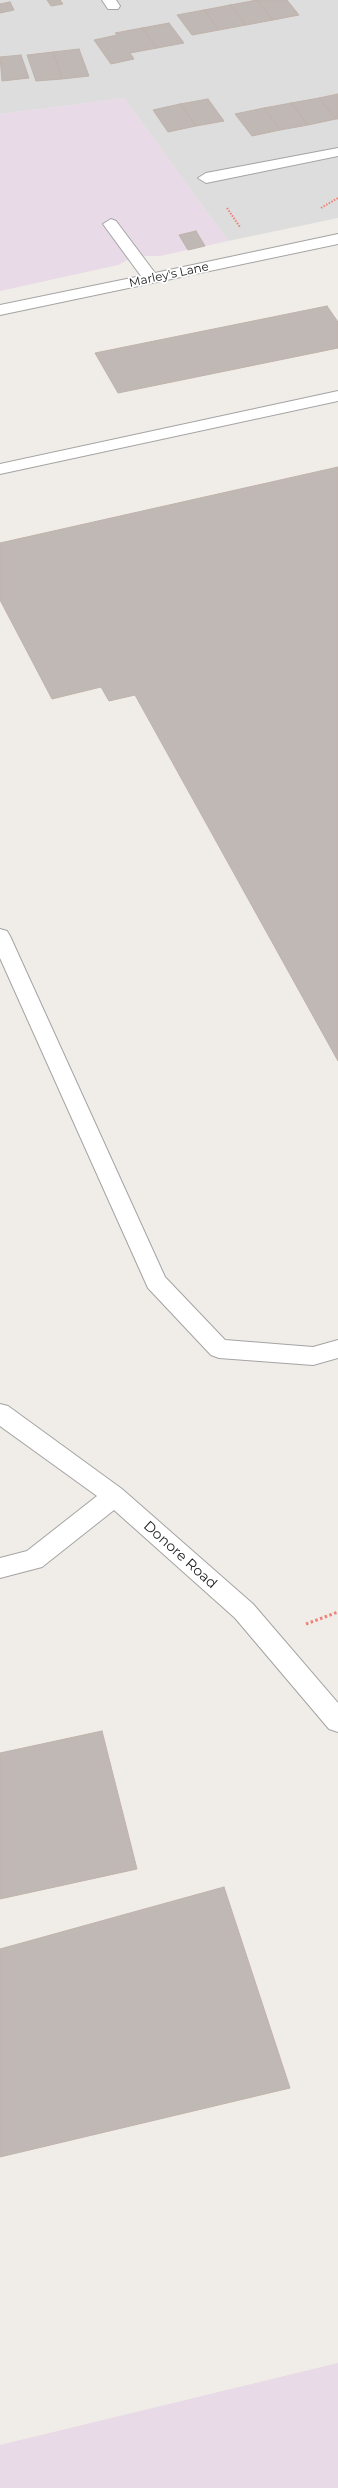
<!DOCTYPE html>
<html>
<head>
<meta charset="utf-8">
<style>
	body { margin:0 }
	canvas { display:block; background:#f0ece7 }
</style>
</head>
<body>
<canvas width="338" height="2488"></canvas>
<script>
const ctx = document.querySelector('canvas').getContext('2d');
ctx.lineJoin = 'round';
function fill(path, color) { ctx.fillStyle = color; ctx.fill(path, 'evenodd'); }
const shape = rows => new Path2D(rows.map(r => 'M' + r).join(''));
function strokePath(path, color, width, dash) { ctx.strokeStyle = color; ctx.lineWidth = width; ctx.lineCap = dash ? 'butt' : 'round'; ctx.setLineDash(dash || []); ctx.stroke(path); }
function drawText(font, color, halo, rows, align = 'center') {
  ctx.font = font + ' Montserrat,sans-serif'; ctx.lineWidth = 3.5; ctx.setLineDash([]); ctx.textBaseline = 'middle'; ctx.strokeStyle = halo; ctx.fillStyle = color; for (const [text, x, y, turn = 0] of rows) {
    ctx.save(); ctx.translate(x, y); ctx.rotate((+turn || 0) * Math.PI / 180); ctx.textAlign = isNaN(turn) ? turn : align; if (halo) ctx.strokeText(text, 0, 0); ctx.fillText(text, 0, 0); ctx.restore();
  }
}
fill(shape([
	[0,0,338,0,338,218,228,241,124,98,0,114]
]), '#dedddd');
fill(shape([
	[124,98,228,241,160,256,135,256,118,265,0,291,0,114],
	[338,2363,338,2488,0,2488,0,2445]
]), '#e8dae6');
const building = shape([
	[47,0,60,0,63,4,51,6,47,0],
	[257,0,273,20,246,25,230,5,257,0],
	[257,0,287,0,299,15,273,20,257,0],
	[10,2,14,10,0,13,0,4,10,2],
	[230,5,246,25,219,30,204,10,230,5],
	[204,10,219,30,192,35,177,15,204,10],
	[169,23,184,43,157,48,142,28,169,23],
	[142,28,157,48,130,53,134,59,111,64,94,40,117,35,115,33,142,28],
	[79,49,89,76,62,79,53,52,79,49],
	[53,52,62,79,36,81,27,55,53,52],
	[21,55,29,78,2,81,0,57,21,55],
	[338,94,338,119,336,119,319,98,338,94],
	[319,98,336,119,308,125,291,103,319,98],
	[208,99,224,121,196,126,180,104,208,99],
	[291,103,308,125,280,130,264,108,291,103],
	[180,104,196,126,168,132,153,110,180,104],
	[264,108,280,130,252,136,235,114,264,108],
	[196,231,205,246,188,250,179,235,196,231],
	[327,306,338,322,338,348,118,393,95,353,327,306],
	[338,467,338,1061,135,695,109,701,101,687,52,699,0,600,0,543,338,467],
	[102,1731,137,1869,0,1899,0,1753,102,1731],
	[224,1887,290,2088,0,2157,0,1949,224,1887]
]);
fill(building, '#c0b8b4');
strokePath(building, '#c0b3ab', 1);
const minor = shape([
	[102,0,116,0,120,6,118,9,108,9,102,0],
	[338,148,338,156,206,183,198,178,206,173,338,148],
	[111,219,116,221,155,273,338,234,338,244,0,315,0,305,141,276,103,224,111,219],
	[338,391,338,401,0,474,0,464,338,391],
	[0,929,7,931,10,936,165,1277,225,1340,313,1347,338,1340,338,1358,313,1365,219,1358,211,1355,148,1288,0,958,0,929],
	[0,1404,8,1406,122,1489,253,1604,338,1703,338,1732,329,1729,235,1618,114,1510,42,1567,0,1578,0,1558,27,1551,97,1496,0,1426,0,1404]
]);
strokePath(minor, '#a4a4a4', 2);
strokePath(shape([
	[227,208,240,227],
	[321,208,338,198]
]), '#ee8179', 2, [1.5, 1.5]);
strokePath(shape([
	[306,1624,338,1612]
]), '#ee8179', 3, [2.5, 2.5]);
fill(minor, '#fff');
drawText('12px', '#202020', '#fff', [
	["Marley's Lane",169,275,-12]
]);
drawText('14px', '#202020', '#fff', [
	["Donore Road",180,1555,42]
]);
</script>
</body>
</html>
